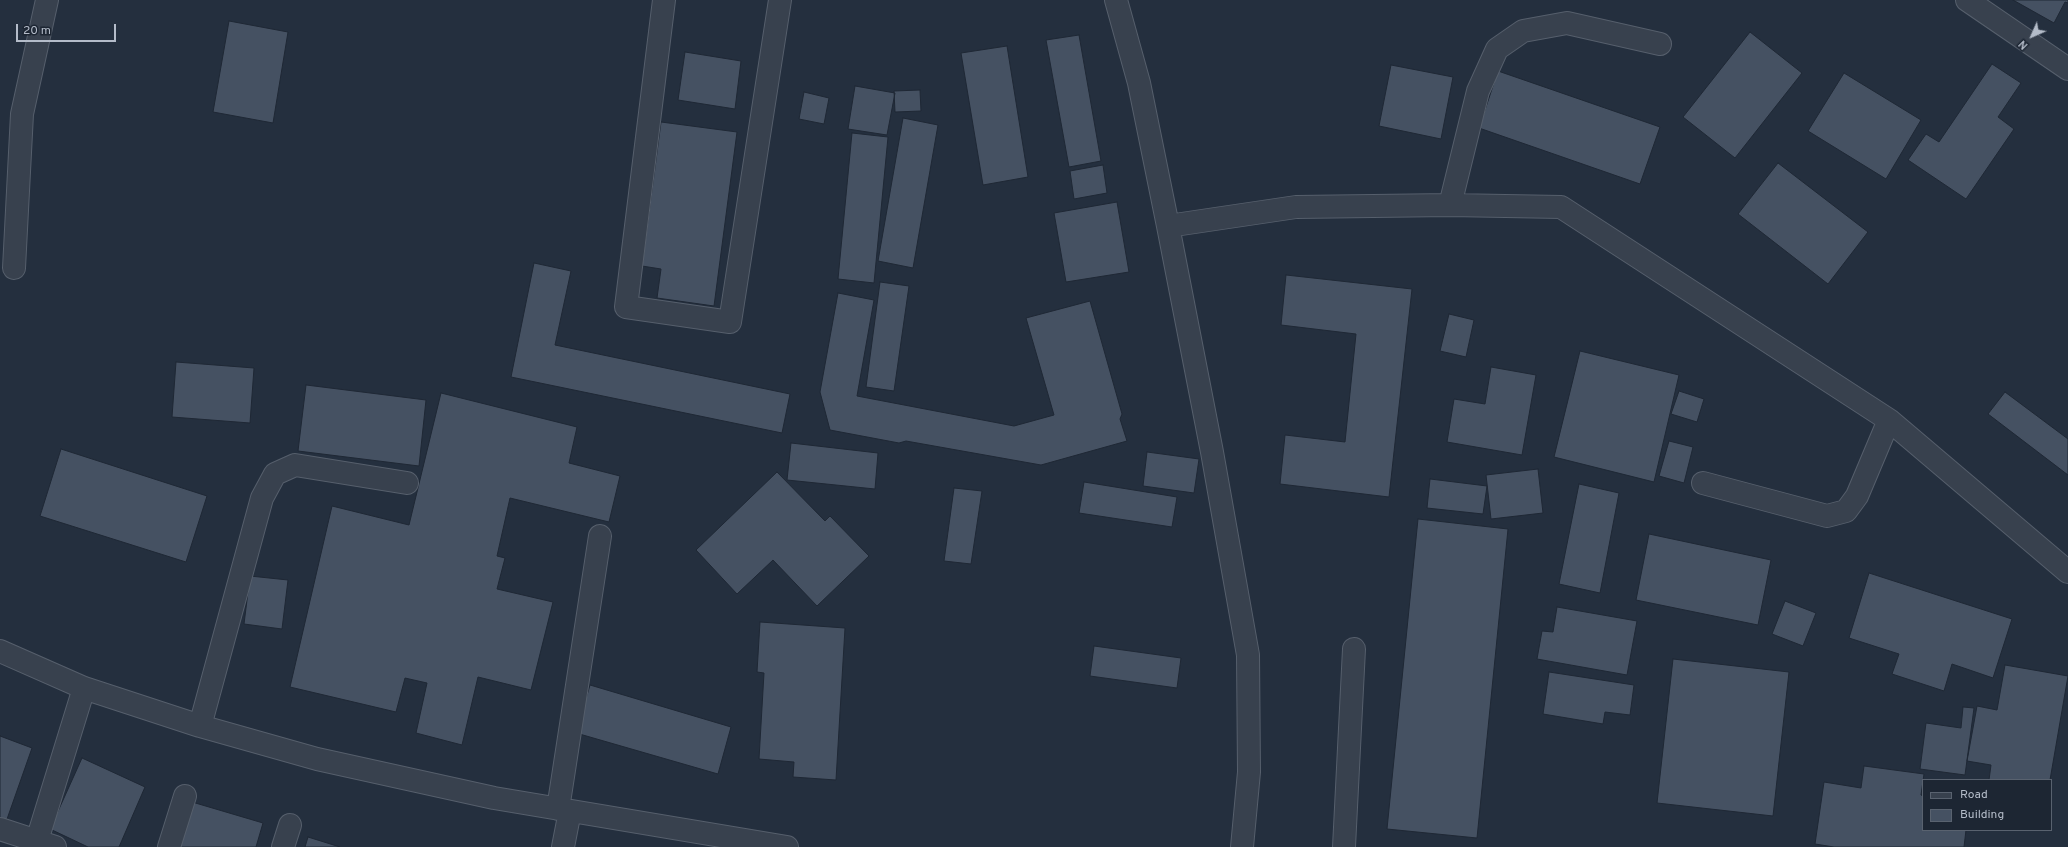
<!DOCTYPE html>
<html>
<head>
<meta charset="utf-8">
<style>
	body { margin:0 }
	#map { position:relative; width:2068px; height:847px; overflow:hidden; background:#242f3e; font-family:Overpass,sans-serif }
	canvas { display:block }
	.legend { position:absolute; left:1922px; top:779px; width:130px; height:52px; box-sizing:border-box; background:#1d2633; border:1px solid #59626f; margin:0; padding:5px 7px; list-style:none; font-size:12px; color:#b4bcc9 }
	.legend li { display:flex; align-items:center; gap:8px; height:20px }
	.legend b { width:20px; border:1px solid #59626f }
	.north { position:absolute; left:2012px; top:16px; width:40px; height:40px; -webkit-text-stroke:3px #1d2633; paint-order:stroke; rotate:225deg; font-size:11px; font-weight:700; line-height:16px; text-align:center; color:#b4bcc9 }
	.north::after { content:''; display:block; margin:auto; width:14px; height:18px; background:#b4bcc9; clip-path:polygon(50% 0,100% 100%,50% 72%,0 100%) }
	.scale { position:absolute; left:16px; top:24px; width:100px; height:18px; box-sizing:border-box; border:2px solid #b4bcc9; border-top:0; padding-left:5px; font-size:12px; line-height:14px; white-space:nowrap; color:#b4bcc9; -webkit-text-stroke:3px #1d2633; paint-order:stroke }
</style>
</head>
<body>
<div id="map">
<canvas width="2068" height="847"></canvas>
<ul class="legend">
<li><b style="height:5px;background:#38414e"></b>Road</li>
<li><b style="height:11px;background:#455162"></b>Building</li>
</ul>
<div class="north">N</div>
<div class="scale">20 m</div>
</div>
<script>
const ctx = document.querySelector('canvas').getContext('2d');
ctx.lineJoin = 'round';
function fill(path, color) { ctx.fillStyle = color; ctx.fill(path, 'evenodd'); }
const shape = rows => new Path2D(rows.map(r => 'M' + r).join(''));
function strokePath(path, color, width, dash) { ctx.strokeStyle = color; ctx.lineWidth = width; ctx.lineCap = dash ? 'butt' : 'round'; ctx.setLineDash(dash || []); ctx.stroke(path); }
const building = shape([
	[2013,0,2068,0,2068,3,2065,2,2054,23,2013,0],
	[229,21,288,32,273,123,213,112,229,21],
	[1750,32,1802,73,1735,158,1683,117,1750,32],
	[1079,35,1101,161,1069,167,1046,40,1079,35],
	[1007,46,1028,177,983,185,961,53,1007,46],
	[685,52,741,61,735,109,678,100,685,52],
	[1992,64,2021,83,1998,117,2014,129,1966,199,1908,160,1926,134,1939,142,1992,64],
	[1391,65,1453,77,1441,139,1379,126,1391,65],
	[1498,71,1660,127,1640,184,1479,128,1498,71],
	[1844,73,1921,120,1886,179,1808,131,1844,73],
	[855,86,895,93,887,135,848,129,855,86],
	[920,90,921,111,895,112,894,91,920,90],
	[804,92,829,98,824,124,799,119,804,92],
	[903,118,938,125,913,268,878,261,903,118],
	[661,122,737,132,714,306,657,298,661,269,642,266,661,122],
	[852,133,888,137,874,283,838,279,852,133],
	[1778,163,1868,232,1828,284,1738,214,1778,163],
	[1103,165,1107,193,1074,199,1070,171,1103,165],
	[1117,202,1129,272,1066,282,1054,213,1117,202],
	[534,263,571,271,555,345,790,394,782,433,511,377,534,263],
	[1286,275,1412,289,1389,497,1280,484,1285,435,1345,442,1356,334,1281,325,1286,275],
	[880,282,909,286,894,391,866,387,880,282],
	[838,293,874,300,857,396,1014,426,1054,415,1026,318,1090,301,1122,414,1120,419,1127,441,1041,465,906,441,899,443,830,430,820,392,838,293],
	[1449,314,1474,320,1466,357,1440,351,1449,314],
	[1580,351,1679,375,1654,482,1554,457,1580,351],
	[176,362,254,368,250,423,172,417,176,362],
	[1491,367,1536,375,1522,455,1447,442,1454,399,1485,404,1491,367],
	[306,385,426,400,419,466,298,451,306,385],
	[1679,391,1704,399,1697,422,1671,414,1679,391],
	[2005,392,2068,439,2068,475,1988,414,2005,392],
	[441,393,577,427,569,463,620,476,609,522,510,498,497,556,505,558,497,589,553,602,531,690,478,677,462,745,416,733,427,683,405,678,396,712,290,687,332,506,409,525,441,393],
	[1669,441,1693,447,1684,483,1659,476,1669,441],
	[791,443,878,453,875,489,787,480,791,443],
	[61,449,207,496,186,562,40,516,61,449],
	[1147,452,1199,459,1194,493,1143,486,1147,452],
	[1538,469,1543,513,1491,519,1486,475,1538,469],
	[777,472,825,521,830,516,869,556,817,606,773,560,737,594,696,550,777,472],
	[1430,479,1487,486,1483,514,1427,508,1430,479],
	[1084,482,1177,497,1172,527,1079,513,1084,482],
	[1579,484,1619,493,1600,593,1559,584,1579,484],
	[954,488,982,491,971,564,944,561,954,488],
	[1418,519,1508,529,1477,838,1387,829,1418,519],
	[1649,534,1771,560,1758,625,1636,600,1649,534],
	[1869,573,2012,619,1993,678,1952,664,1944,691,1892,674,1899,654,1849,638,1869,573],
	[250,576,288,580,282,629,244,624,250,576],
	[1785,601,1816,613,1803,646,1772,634,1785,601],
	[1557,607,1637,621,1627,675,1537,659,1542,631,1553,632,1557,607],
	[760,622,845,628,836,780,793,777,794,762,759,759,764,673,757,672,760,622],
	[1094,646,1181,658,1177,688,1090,676,1094,646],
	[1673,659,1789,672,1773,816,1657,803,1673,659],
	[2005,665,2068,676,2050,780,1989,780,1991,765,1967,761,1977,706,1997,710,2005,665],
	[1549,672,1634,685,1630,715,1605,712,1603,724,1543,714,1549,672],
	[590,685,731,727,718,774,576,733,590,685],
	[1963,707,1974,708,1965,775,1920,769,1926,723,1961,728,1963,707],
	[0,736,32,748,6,822,0,820,0,736],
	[82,758,145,787,119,847,88,847,50,829,82,758],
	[1864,766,1924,774,1921,795,1923,796,1923,830,1966,830,1964,847,1834,847,1815,844,1824,782,1861,788,1864,766],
	[192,802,263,823,256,847,179,847,192,802],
	[308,837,340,847,305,847,308,837]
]);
fill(building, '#455162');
strokePath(building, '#1f2835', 1);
const minor = shape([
	[664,0,626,307,730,322,780,0],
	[1116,0,1139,83,1168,226,1212,452,1248,655,1249,772,1242,847],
	[1967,0,2068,69],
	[1450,205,1478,91,1497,49,1523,31,1567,23,1660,44],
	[1168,226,1296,207,1450,205,1561,207,1889,420,2068,572],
	[14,268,22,114,47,0],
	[1703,483,1827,516,1846,511,1857,496,1889,420],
	[0,651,84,688,200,726,317,759,494,798,787,847],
	[200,726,262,498,275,474,295,465,407,483],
	[558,809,600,536],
	[0,829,55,847],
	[35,847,84,688],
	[169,847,185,796],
	[283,847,290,825],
	[563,847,570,811],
	[1344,847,1354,649]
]);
strokePath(minor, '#565f6c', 24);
strokePath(minor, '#38414e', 22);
</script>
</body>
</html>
